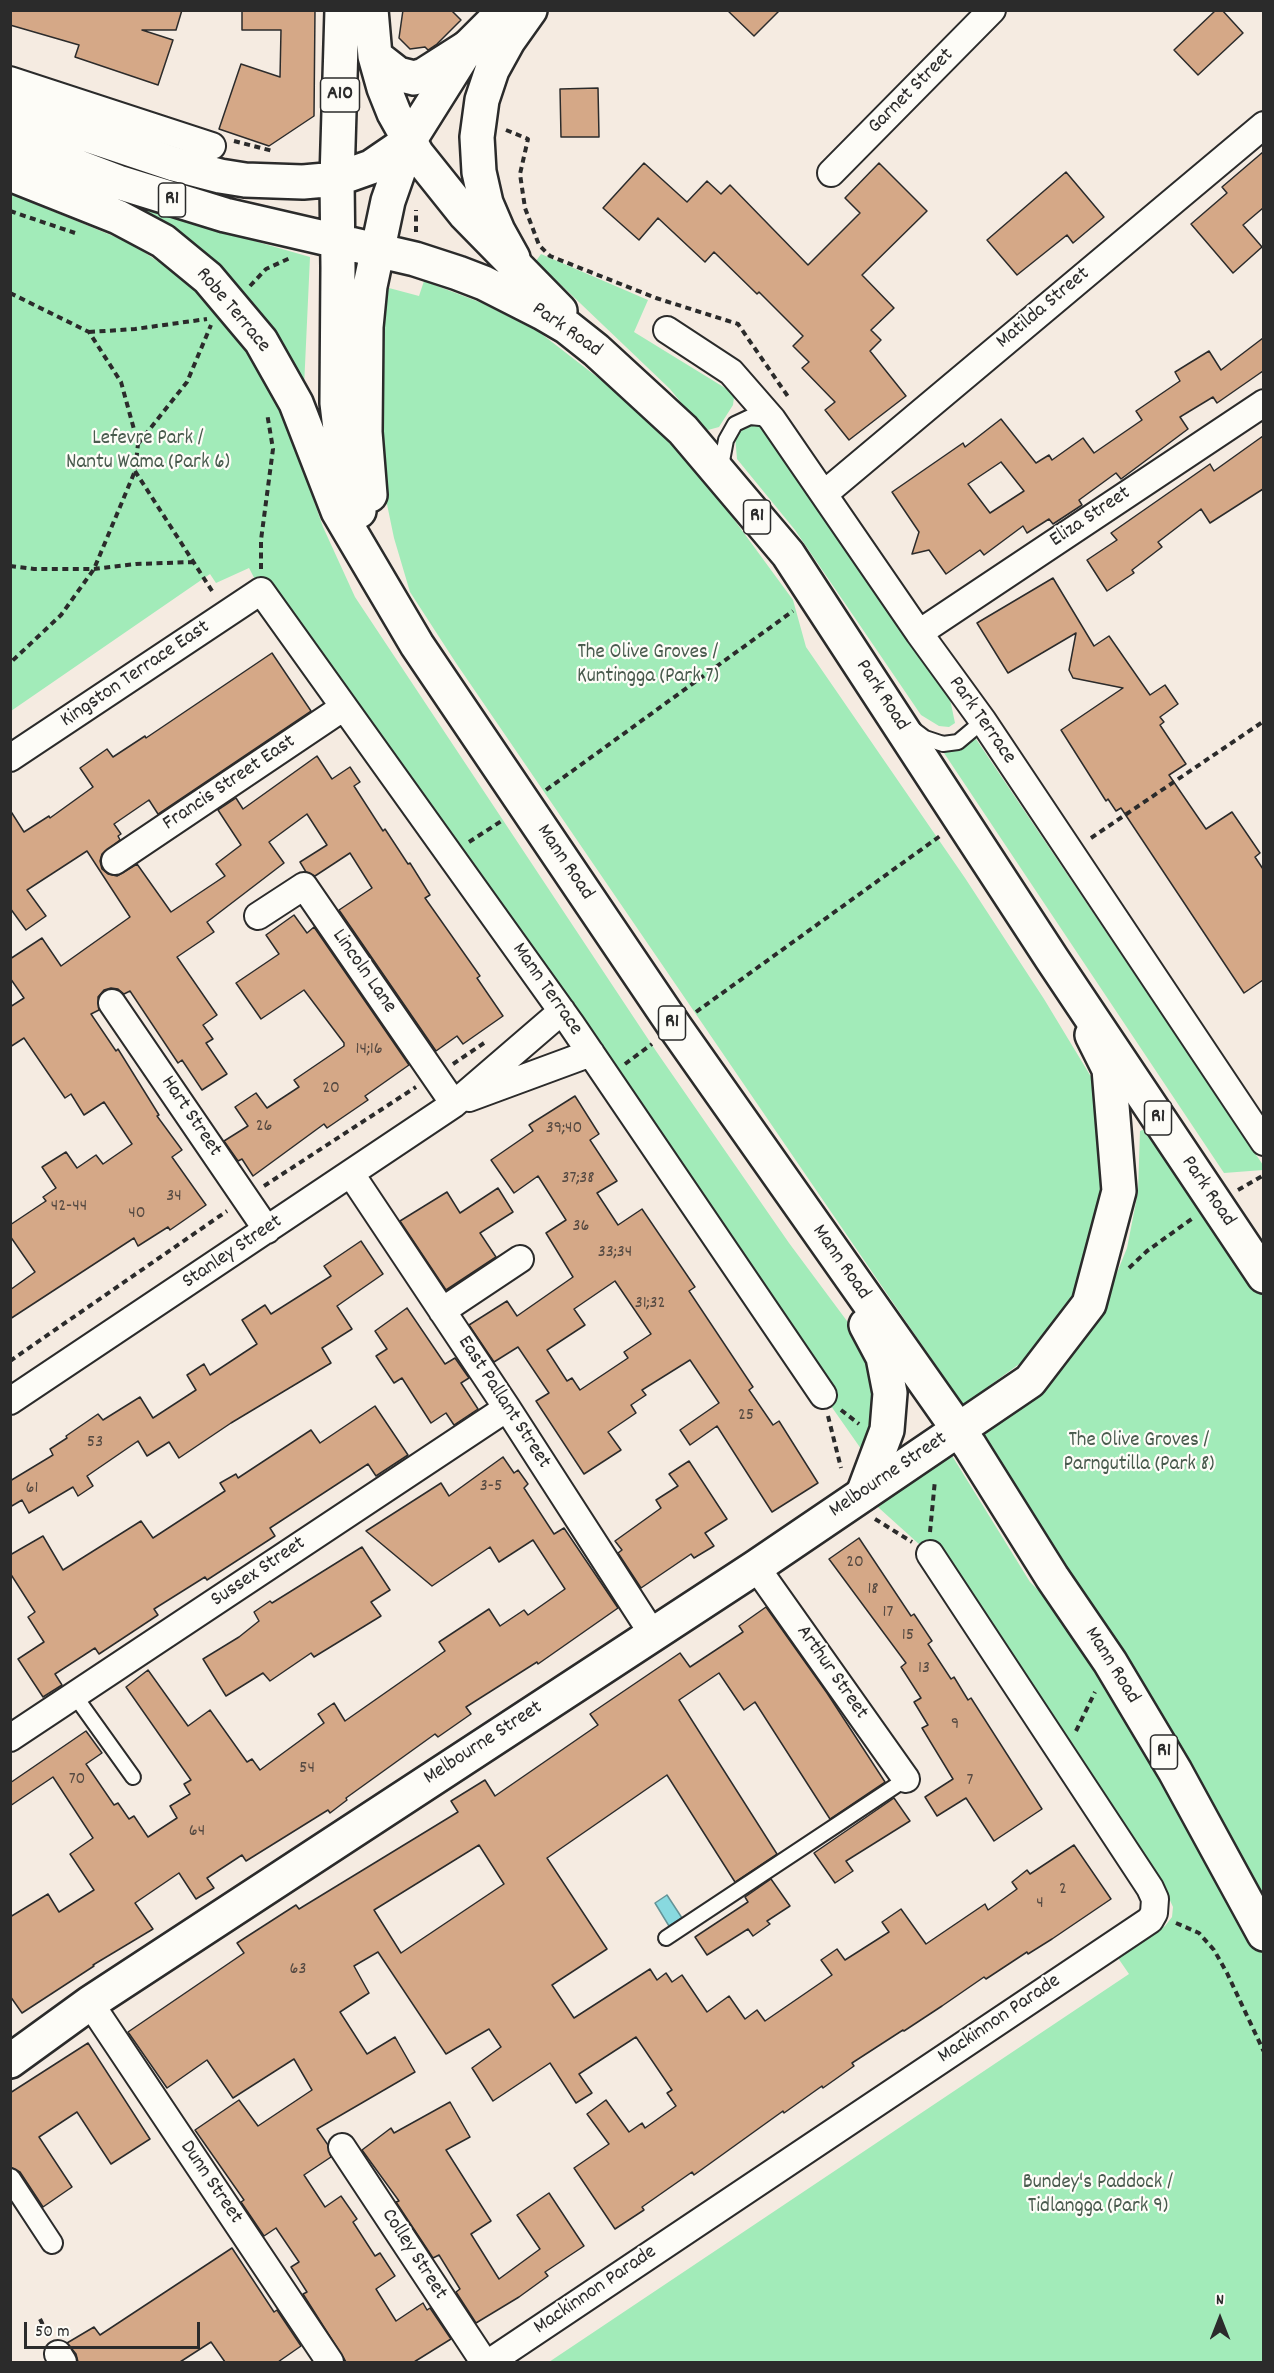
<!DOCTYPE html>
<html>
<head>
<meta charset="utf-8">
<style>
	body { margin:0 }
	#map { position:relative; width:1274px; height:2373px; overflow:hidden; background:#f5ebe1; font-family:Dekko,sans-serif }
	canvas { display:block }
	.frame { position:absolute; inset:0; border:12px solid #2b2b2b; pointer-events:none }
	.north { position:absolute; left:1190px; top:2289px; width:60px; height:60px; -webkit-text-stroke:4px #fdfcf7; paint-order:stroke; rotate:0deg; font-size:16px; font-weight:700; line-height:24px; text-align:center; color:#2b2b2b }
	.north::after { content:''; display:block; margin:auto; width:21px; height:27px; background:#2b2b2b; clip-path:polygon(50% 0,100% 100%,50% 72%,0 100%) }
	.scale { position:absolute; left:24px; top:2322px; width:176px; height:27px; box-sizing:border-box; border:3px solid #2b2b2b; border-top:0; padding-left:8px; font-size:18px; line-height:21px; white-space:nowrap; color:#2b2b2b; -webkit-text-stroke:4px #fdfcf7; paint-order:stroke }
</style>
</head>
<body>
<div id="map">
<canvas width="1274" height="2373"></canvas>
<div class="frame"></div>
<div class="north">N</div>
<div class="scale">50 m</div>
</div>
<script>
const ctx = document.querySelector('canvas').getContext('2d');
ctx.lineJoin = 'round';
function fill(path, color) { ctx.fillStyle = color; ctx.fill(path, 'evenodd'); }
const shape = rows => new Path2D(rows.map(r => 'M' + r).join(''));
function strokePath(path, color, width, dash) { ctx.strokeStyle = color; ctx.lineWidth = width; ctx.lineCap = dash ? 'butt' : 'round'; ctx.setLineDash(dash || []); ctx.stroke(path); }
function drawText(font, color, halo, rows, align = 'center') {
  ctx.font = font + ' Dekko,sans-serif'; ctx.lineWidth = 4.5; ctx.setLineDash([]); ctx.textBaseline = 'middle'; ctx.strokeStyle = halo; ctx.fillStyle = color; for (const [text, x, y, turn = 0] of rows) {
    ctx.save(); ctx.translate(x, y); ctx.rotate((+turn || 0) * Math.PI / 180); ctx.textAlign = isNaN(turn) ? turn : align; if (halo) ctx.strokeText(text, 0, 0); ctx.fillText(text, 0, 0); ctx.restore();
  }
}
fill(shape([
	[11,194,130,243,183,278,229,325,263,374,291,436,323,527,355,597,656,1051,789,1243,873,1356,879,1390,873,1466,261,591,249,568,216,583,210,574,11,711],
	[146,210,310,257,304,387,143,216],
	[541,254,648,300,634,332,730,391,734,397,733,405,719,427,708,430,700,426,670,389,536,261],
	[424,281,482,303,539,332,672,435,793,600,806,647,965,878,1044,999,1093,1080,1103,1141,1104,1191,1087,1265,1075,1292,1051,1329,1022,1362,963,1405,456,663,410,592,394,538,383,485,378,430,379,328,384,297,389,288,419,296],
	[754,424,762,426,771,432,950,699,955,723,949,727,939,726,921,715,795,530,737,459,735,435,743,426],
	[976,739,1263,1165,1263,1170,1224,1173,940,747],
	[1145,1129,1263,1296,1263,1902,1010,1477,975,1428,1098,1310,1114,1280,1127,1248,1138,1192,1140,1131],
	[946,1446,1030,1582,1072,1624,1263,1953,1263,2362,549,2362,1129,1974,1118,1958,1165,1926,1172,1917,1173,1907,1168,1896,942,1558,930,1554,869,1499]
]), '#a2ebb9');
const water = shape([
	[667,1895,682,1918,669,1926,655,1903,667,1895]
]);
fill(water, '#88d9df');
strokePath(water, '#639397', 1.5);
const building = shape([
	[10,10,182,10,176,30,142,30,173,40,158,85,75,57,79,45,10,25,10,10],
	[242,10,315,10,314,116,269,146,219,129,241,64,280,77,281,30,242,30,242,10],
	[403,10,451,10,461,20,437,44,428,50,425,47,410,49,399,38,403,10],
	[727,10,780,10,754,36,727,10],
	[1216,10,1222,10,1243,33,1198,75,1174,50,1216,10],
	[598,88,599,137,561,137,560,89,598,88],
	[1263,152,1263,208,1243,225,1262,247,1233,273,1191,224,1227,193,1222,187,1263,152],
	[644,163,687,202,707,181,721,194,730,185,808,265,860,213,845,198,879,163,927,211,862,275,894,308,871,330,881,340,870,351,906,396,849,440,825,410,835,402,802,368,809,362,793,346,803,336,759,292,757,294,714,252,705,262,658,218,639,240,603,208,644,163],
	[1066,172,1104,217,1073,243,1067,235,1017,275,987,240,1066,172],
	[1263,338,1263,371,1217,403,1213,397,1180,417,1188,429,1121,479,1116,473,1079,500,1082,505,1053,524,1049,519,1027,533,1023,526,984,555,980,550,946,574,929,550,912,554,919,532,892,492,963,443,965,447,1001,419,1036,463,1049,455,1052,460,1083,438,1094,453,1142,420,1136,411,1180,381,1175,372,1209,351,1221,370,1263,338],
	[1001,462,1024,491,990,513,968,484,1001,462],
	[1263,436,1263,489,1210,523,1201,509,1158,542,1162,547,1132,570,1134,573,1107,591,1087,560,1117,540,1111,533,1210,464,1214,471,1263,436],
	[1053,578,1094,646,1109,636,1150,695,1165,685,1178,704,1160,717,1164,722,1160,725,1186,764,1169,775,1206,829,1232,812,1260,853,1255,857,1263,869,1263,980,1244,993,1121,808,1116,811,1108,799,1106,801,1061,730,1123,688,1073,678,1069,670,1076,633,1008,673,977,623,1053,578],
	[272,653,311,711,158,814,149,800,114,824,121,834,118,836,120,840,102,854,100,861,102,869,108,874,117,876,137,864,171,912,225,876,216,864,241,845,218,810,236,798,243,809,317,756,332,779,350,767,360,782,354,786,383,831,385,829,408,864,410,863,430,895,425,898,480,976,477,978,503,1016,463,1044,457,1036,436,1051,339,910,372,888,350,853,315,876,306,872,300,862,327,845,307,814,269,842,284,863,207,922,214,932,177,957,217,1015,203,1025,213,1039,206,1043,227,1074,202,1090,182,1060,178,1063,130,991,124,994,118,989,111,988,104,990,98,997,99,1010,91,1014,116,1051,118,1049,159,1115,157,1116,182,1150,172,1157,206,1205,170,1230,168,1227,138,1246,134,1238,10,1319,10,1290,35,1272,10,1236,10,1225,46,1201,43,1197,56,1188,42,1167,66,1152,77,1168,96,1155,103,1164,132,1144,104,1102,84,1115,71,1094,65,1098,24,1038,10,1047,10,1007,24,998,10,978,10,959,42,938,61,966,130,917,87,851,27,890,46,916,26,930,10,908,10,810,24,832,49,816,50,818,93,787,80,768,107,749,113,757,145,736,146,738,272,653],
	[294,915,307,933,314,927,409,1065,365,1096,368,1100,327,1128,324,1124,253,1176,242,1159,238,1161,224,1141,248,1126,235,1107,256,1093,267,1108,299,1087,294,1080,344,1046,344,1043,304,990,261,1019,236,983,279,954,266,935,294,915],
	[575,1096,599,1134,590,1140,617,1181,597,1193,618,1225,642,1209,695,1287,689,1291,753,1387,749,1390,773,1425,779,1421,818,1483,772,1512,717,1426,690,1445,680,1430,719,1403,690,1360,642,1390,646,1395,631,1405,636,1413,608,1432,621,1450,584,1474,536,1401,549,1393,518,1347,494,1362,469,1325,507,1301,517,1316,573,1277,546,1233,566,1220,538,1176,514,1193,491,1160,533,1131,529,1125,575,1096],
	[615,1281,651,1334,624,1352,628,1358,580,1390,572,1378,567,1381,547,1350,585,1325,574,1309,615,1281],
	[498,1188,513,1212,480,1233,496,1257,446,1290,400,1221,447,1192,460,1213,498,1188],
	[361,1241,383,1274,337,1306,352,1329,322,1348,331,1363,231,1423,179,1458,169,1442,147,1456,138,1441,87,1476,93,1486,78,1496,73,1487,29,1513,22,1500,10,1507,10,1481,53,1455,50,1449,67,1438,66,1436,98,1414,103,1420,140,1397,153,1418,196,1390,187,1375,204,1364,210,1375,257,1344,242,1320,265,1305,271,1314,331,1276,324,1266,361,1241],
	[407,1308,445,1364,455,1358,469,1378,461,1383,478,1409,454,1425,446,1413,431,1423,402,1378,394,1383,376,1356,387,1349,375,1331,407,1308],
	[375,1406,408,1455,376,1476,368,1464,270,1528,275,1536,207,1580,205,1577,154,1609,158,1615,99,1654,95,1648,55,1674,62,1685,43,1697,18,1659,44,1642,28,1617,35,1612,10,1573,10,1555,43,1536,63,1570,141,1521,153,1538,225,1491,220,1483,236,1474,238,1478,311,1430,320,1443,375,1406],
	[503,1457,514,1473,518,1470,528,1484,524,1488,554,1534,564,1528,618,1608,538,1664,537,1662,466,1707,471,1714,438,1737,435,1734,346,1798,347,1800,330,1813,328,1810,246,1861,242,1855,207,1878,214,1888,196,1899,179,1873,135,1903,153,1929,93,1965,94,1966,22,2013,10,1996,10,1917,48,1894,59,1912,94,1890,70,1854,93,1838,53,1777,10,1806,10,1783,86,1731,102,1753,86,1764,114,1805,118,1803,129,1819,134,1816,148,1837,177,1818,170,1806,190,1794,184,1784,191,1780,126,1687,148,1670,188,1726,210,1710,247,1762,252,1759,260,1770,324,1723,318,1714,334,1703,345,1721,445,1651,439,1642,489,1609,500,1626,524,1610,528,1615,565,1589,533,1540,499,1562,490,1547,432,1586,366,1531,441,1483,449,1496,503,1457],
	[689,1461,727,1519,705,1533,714,1546,694,1558,691,1554,641,1588,618,1553,622,1550,615,1541,661,1508,656,1500,678,1486,669,1474,689,1461],
	[859,1538,911,1616,914,1614,932,1641,928,1644,951,1679,954,1677,968,1700,971,1698,1042,1809,994,1841,966,1798,937,1816,925,1797,953,1779,922,1728,928,1725,914,1702,921,1698,901,1667,906,1663,829,1559,859,1538],
	[362,1547,390,1590,371,1602,381,1616,314,1657,311,1653,270,1681,263,1673,226,1696,203,1659,239,1637,259,1621,254,1612,270,1601,272,1603,362,1547],
	[766,1607,827,1693,885,1782,830,1819,755,1702,744,1710,719,1673,679,1700,777,1854,735,1882,667,1775,547,1858,607,1949,552,1985,574,2018,650,1969,657,1980,666,1973,672,1982,682,1975,707,2012,729,1996,745,2019,757,2010,765,2021,832,1975,821,1960,837,1949,845,1960,889,1932,882,1922,901,1909,926,1944,985,1904,988,1910,1017,1889,1012,1882,1027,1870,1030,1874,1074,1845,1111,1899,1052,1939,1028,1954,1027,1952,986,1979,984,1977,942,2006,904,2031,903,2030,852,2063,854,2066,823,2088,822,2086,784,2113,783,2111,694,2175,692,2172,642,2207,644,2210,615,2229,574,2168,609,2144,587,2114,606,2100,629,2132,642,2123,645,2128,676,2106,667,2093,672,2090,636,2037,579,2074,592,2093,576,2103,550,2063,493,2101,472,2068,501,2047,489,2029,446,2054,378,1952,354,1966,369,1993,340,2012,367,2054,395,2037,415,2072,317,2129,328,2145,331,2157,304,2175,325,2207,341,2196,357,2219,353,2222,375,2256,380,2253,395,2276,376,2289,396,2321,423,2303,427,2310,430,2308,451,2339,414,2362,346,2362,303,2294,307,2292,291,2267,299,2262,276,2228,264,2236,241,2202,244,2200,195,2130,239,2100,258,2126,312,2090,294,2059,233,2098,207,2060,167,2088,128,2032,244,1953,237,1943,296,1905,299,1909,458,1812,451,1801,485,1780,495,1796,598,1725,590,1714,680,1653,690,1667,743,1632,739,1626,766,1607],
	[479,1845,504,1884,401,1953,374,1910,479,1845],
	[894,1798,910,1821,846,1861,853,1871,835,1883,814,1853,894,1798],
	[771,1879,790,1906,767,1921,770,1924,753,1936,748,1929,707,1955,695,1937,748,1902,745,1897,771,1879],
	[88,2043,150,2139,111,2164,77,2112,39,2137,72,2187,43,2207,20,2172,10,2167,10,2093,88,2043],
	[450,2102,470,2137,446,2150,491,2221,471,2234,499,2279,540,2249,517,2215,549,2193,584,2246,545,2272,548,2276,519,2297,476,2323,456,2292,460,2289,439,2255,433,2258,396,2202,399,2201,362,2150,391,2128,394,2133,450,2102],
	[232,2248,274,2312,277,2310,301,2346,278,2362,225,2362,211,2342,180,2362,78,2362,76,2354,67,2343,94,2327,100,2335,232,2248]
]);
fill(building, '#d5a887');
strokePath(building, '#2b2b2b', 1.5);
const service = shape([
	[725,470,722,461,726,440,735,424,750,417,770,419],
	[913,729,925,738,943,744,958,742,983,721],
	[75,1696,133,1777],
	[666,1938,906,1779]
]);
const pedestrian = shape([
	[10,2179,52,2243]
]);
const minor = shape([
	[10,80,212,146],
	[831,173,992,10],
	[667,330,731,372,772,419,919,633,983,721,1264,1142],
	[824,494,1264,125],
	[919,633,1264,403],
	[10,758,261,591,571,1024,823,1395],
	[115,861,344,707],
	[258,916,304,886,454,1104],
	[112,1003,267,1230],
	[469,1098,591,1053],
	[351,1174,507,1408,652,1633],
	[442,1311,520,1259],
	[10,1401,454,1104,562,1011],
	[756,1567,906,1779],
	[10,1738,507,1408],
	[90,2003,330,2362],
	[342,2147,484,2362],
	[58,2354,63,2362],
	[490,2362,1150,1920,1154,1913,1155,1899,1150,1888,930,1554]
]);
const tertiary = shape([
	[409,141,468,47,505,10],
	[513,258,498,231,486,203,479,172,477,137,482,100,492,70,508,41,530,10]
]);
const secondary = shape([
	[10,2061,90,2003,756,1567,1030,1381,1089,1304,1119,1191,1109,1069,1092,1035]
]);
const trunk = shape([
	[342,10,337,179,338,268,337,403,343,454,359,511],
	[371,10,375,56,384,88,394,113,417,154,465,214,560,311],
	[375,56,398,74,414,78,424,75,468,47],
	[10,109,174,164,220,176,245,180,303,182,337,179,371,167,409,141],
	[10,141,118,182,225,215,415,259,458,273,484,283,543,313,567,327,596,350,683,430,788,554,1052,959,1264,1276],
	[10,174,118,217,163,241,208,278,261,341,296,403,338,511,417,645,675,1027,970,1446,1052,1577,1110,1662,1175,1771,1264,1934],
	[370,495,365,432,366,327,370,286,388,201,409,141],
	[863,1494,887,1430,890,1393,883,1357,866,1325]
]);
strokePath(service, '#2b2b2b', 18);
strokePath(pedestrian, '#2b2b2b', 24);
strokePath(minor, '#2b2b2b', 30);
strokePath(tertiary, '#2b2b2b', 38);
strokePath(secondary, '#2b2b2b', 38);
strokePath(trunk, '#2b2b2b', 38);
strokePath(shape([
	[506,130,528,139,520,174,525,208,539,245,550,256,656,298,738,324,789,398],
	[234,141,273,151],
	[10,211,75,233],
	[416,232,416,210],
	[250,286,266,269,290,258],
	[10,293,89,332,121,382,138,444,135,471,94,569,61,615,10,663],
	[89,332,135,329,207,319],
	[138,444,187,382,211,325],
	[135,471,214,594],
	[10,566,34,569,94,569,136,564,194,562],
	[261,569,261,540,273,449,267,413],
	[546,790,793,611],
	[1091,838,1264,721],
	[469,842,503,820],
	[696,1012,940,836],
	[453,1064,484,1043],
	[625,1064,652,1044],
	[264,1186,416,1087],
	[1238,1190,1264,1175],
	[1129,1268,1147,1251,1193,1218],
	[10,1361,227,1211],
	[841,1410,859,1424],
	[828,1416,841,1468],
	[875,1519,912,1542],
	[930,1532,935,1480],
	[1076,1731,1095,1692],
	[1176,1923,1199,1933,1214,1950,1227,1973,1264,2052],
	[40,2319,48,2335]
]), '#2b2b2b', 4, [6, 4.5]);
strokePath(service, '#fdfcf7', 14);
strokePath(pedestrian, '#fdfcf7', 20);
strokePath(minor, '#fdfcf7', 26);
strokePath(tertiary, '#fdfcf7', 33);
strokePath(secondary, '#fdfcf7', 33);
strokePath(trunk, '#fdfcf7', 33);
drawText('18px', '#564a42', null, [
	["14;16",369,1051],
	["20",331,1090],
	["26",264,1128],
	["39;40",564,1130],
	["37;38",578,1180],
	["34",174,1198],
	["42-44",69,1208],
	["40",137,1215],
	["36",581,1228],
	["33;34",615,1254],
	["31;32",650,1305],
	["25",746,1417],
	["53",95,1444],
	["3-5",491,1488],
	["61",32,1490],
	["20",855,1564],
	["18",873,1591],
	["17",888,1614],
	["15",908,1637],
	["13",924,1670],
	["9",955,1726],
	["54",307,1770],
	["70",77,1781],
	["7",970,1782],
	["64",197,1833],
	["2",1063,1891],
	["4",1040,1905],
	["63",298,1971]
]);
for (const [x, y, w] of [
	[340,95,39],
	[172,200,27],
	[757,517,27],
	[672,1023,27],
	[1158,1118,27],
	[1164,1752,27]
]) { const box = new Path2D(); box.roundRect(x - w / 2, y - 17, w, 34, 4.5); ctx.fillStyle = '#fdfcf7'; ctx.fill(box); strokePath(box, '#2b2b2b', 1.5); }
drawText('bold 20px', '#2b2b2b', null, [
	["A10",340,95],
	["R1",172,200],
	["R1",757,517],
	["R1",672,1023],
	["R1",1158,1118],
	["R1",1164,1752]
]);
drawText('21px', '#2b2b2b', '#fdfcf7', [
	["Garnet Street",912,92,-45],
	["Matilda Street",1044,309,-40],
	["Robe Terrace",232,311,50],
	["Park Road",566,331,35],
	["Eliza Street",1091,518,-34],
	["Kingston Terrace East",136,675,-34],
	["Park Road",881,696,57],
	["Park Terrace",981,721,55],
	["Francis Street East",230,784,-34],
	["Mann Road",564,863,56],
	["Lincoln Lane",363,972,55],
	["Mann Terrace",546,990,55],
	["Hart Street",190,1117,56],
	["Park Road",1207,1192,56],
	["Stanley Street",233,1253,-34],
	["Mann Road",840,1263,55],
	["East Pallant Street",503,1403,57],
	["Melbourne Street",889,1476,-34],
	["Sussex Street",259,1573,-34],
	["Mann Road",1111,1666,58],
	["Arthur Street",831,1673,55],
	["Melbourne Street",484,1744,-33],
	["Mackinnon Parade",1000,2020,-34],
	["Dunn Street",210,2183,56],
	["Colley Street",413,2255,57],
	["Mackinnon Parade",596,2291,-34]
]);
drawText('21px', '#495b4e', '#fdfcf7', [
	["Lefevre Park /",148,440],
	["Nantu Wama (Park 6)",148,464],
	["The Olive Groves /",648,654],
	["Kuntingga (Park 7)",648,678],
	["The Olive Groves /",1139,1442],
	["Parngutilla (Park 8)",1139,1466],
	["Bundey's Paddock /",1098,2184],
	["Tidlangga (Park 9)",1098,2208]
]);
</script>
</body>
</html>
